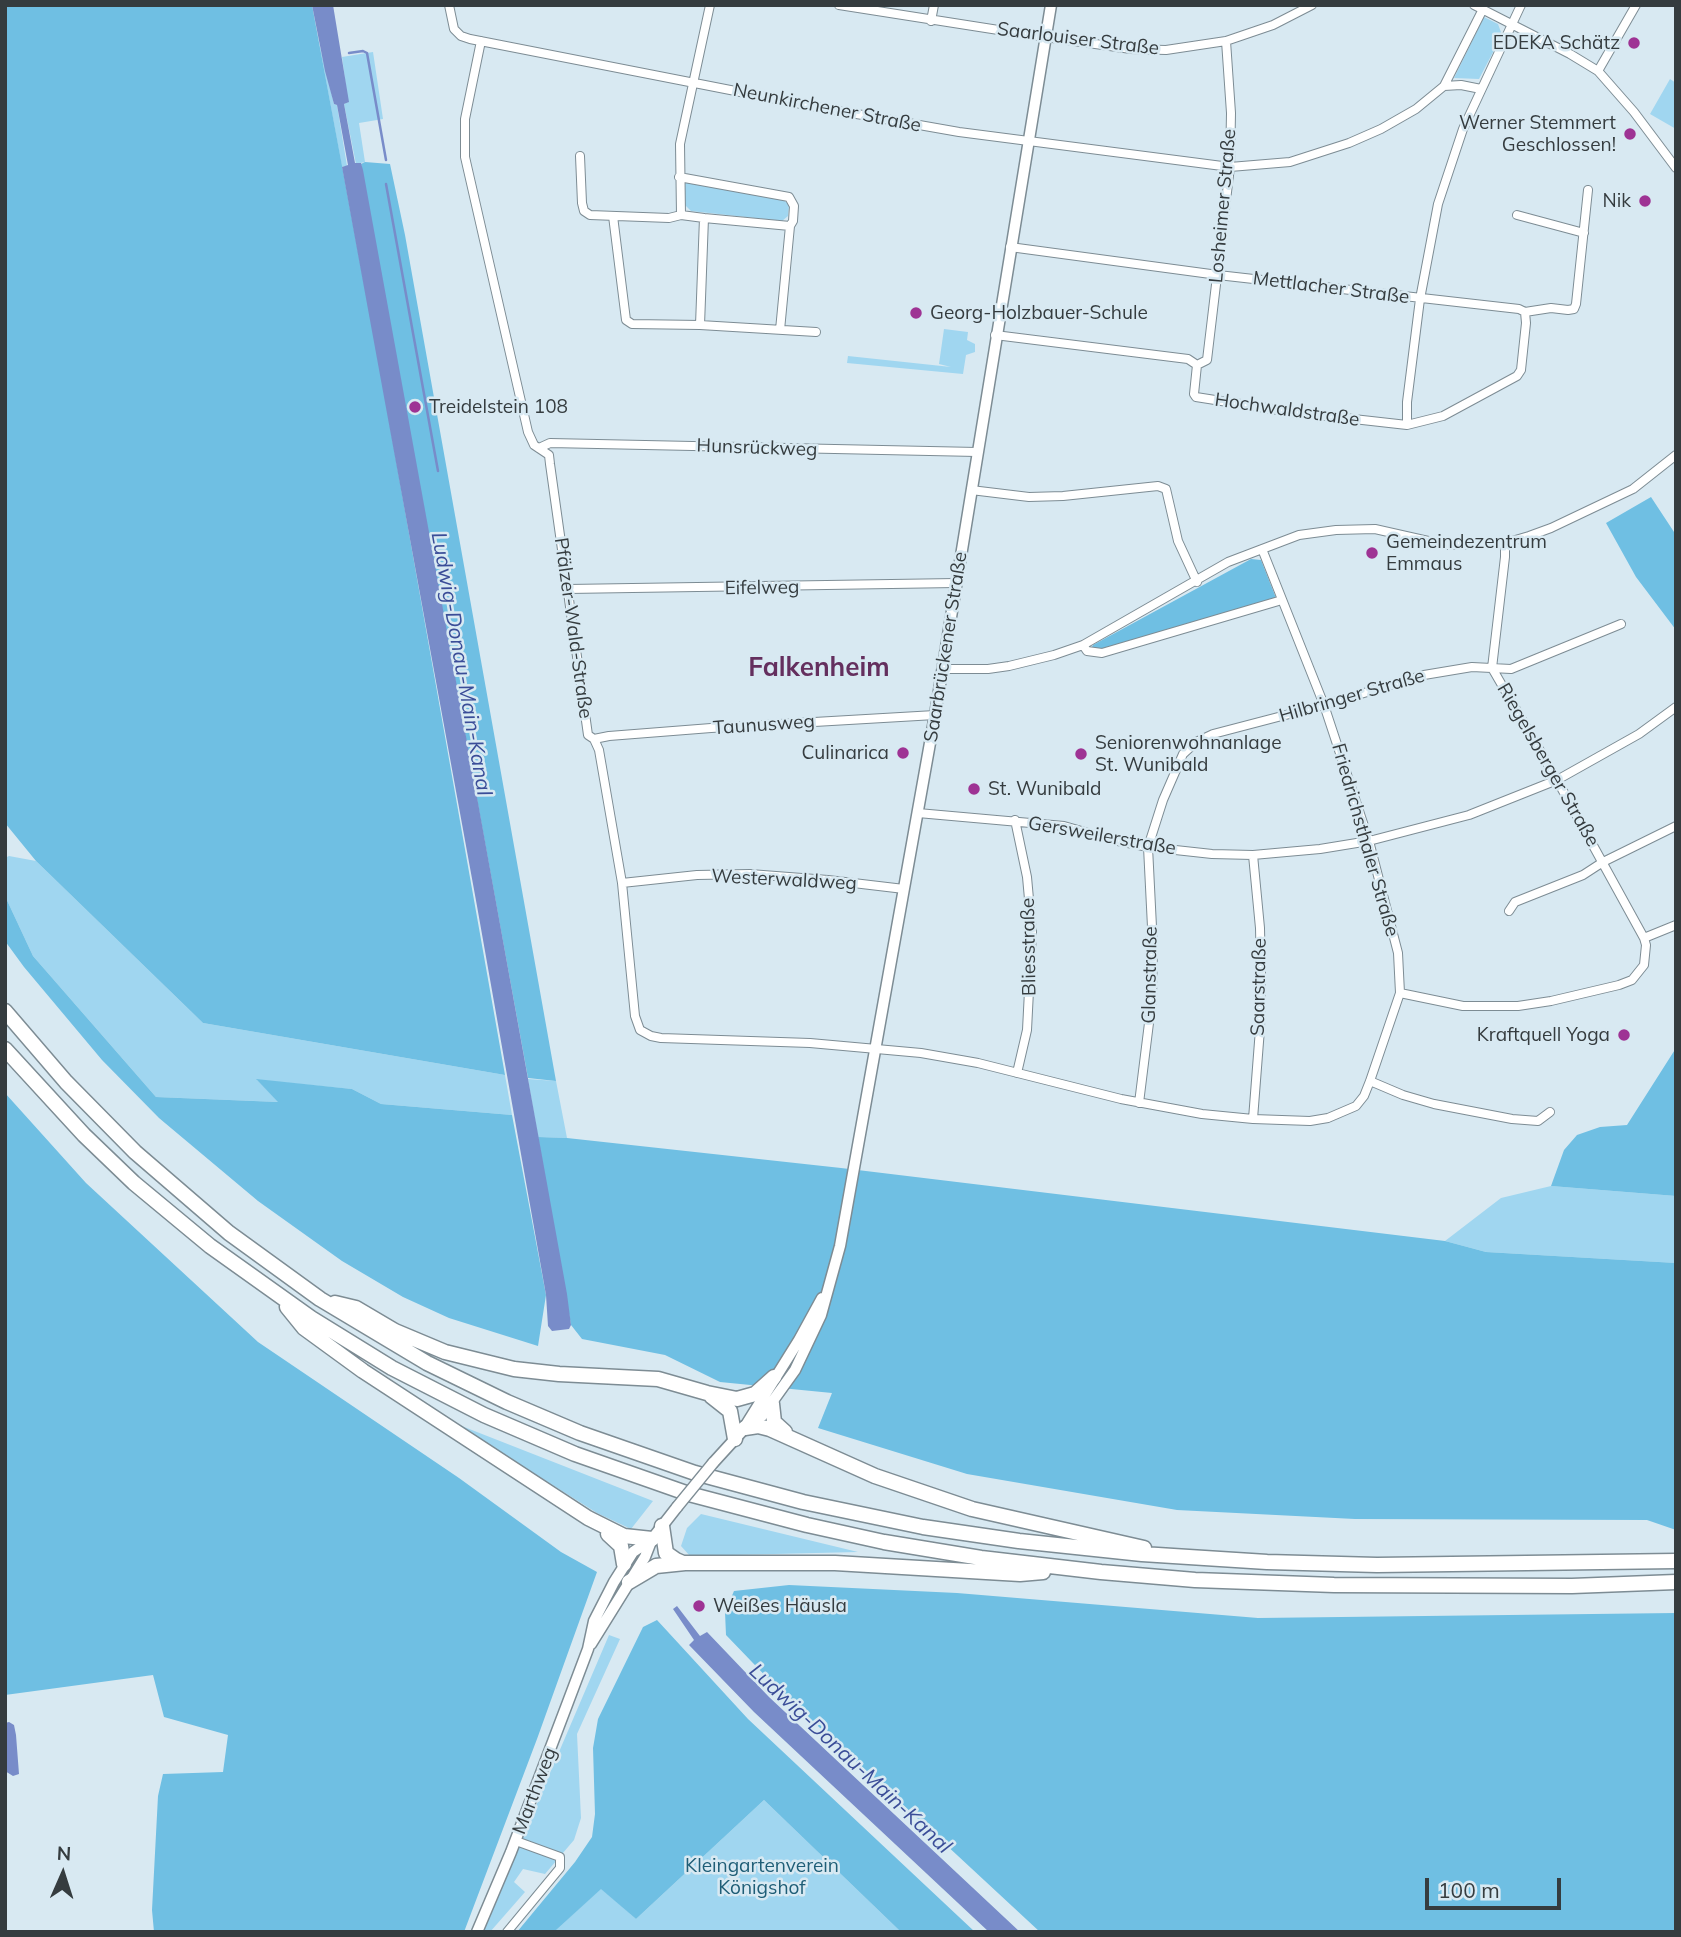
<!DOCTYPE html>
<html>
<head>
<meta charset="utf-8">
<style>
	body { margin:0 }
	#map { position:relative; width:1681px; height:1937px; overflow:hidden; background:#d8e9f2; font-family:Mulish,sans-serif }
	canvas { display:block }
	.frame { position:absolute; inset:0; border:7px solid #353c3f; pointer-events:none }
	.north { position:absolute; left:28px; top:1839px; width:70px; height:70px; -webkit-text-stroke:5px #d8e9f2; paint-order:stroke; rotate:3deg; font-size:19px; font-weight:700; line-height:28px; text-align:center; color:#353c3f }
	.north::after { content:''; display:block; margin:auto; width:24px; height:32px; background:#353c3f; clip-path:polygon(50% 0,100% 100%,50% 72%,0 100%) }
	.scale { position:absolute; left:1425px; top:1878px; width:136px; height:32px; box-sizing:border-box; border:4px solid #353c3f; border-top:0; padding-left:9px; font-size:21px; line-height:24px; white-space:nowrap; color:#353c3f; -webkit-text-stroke:5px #d8e9f2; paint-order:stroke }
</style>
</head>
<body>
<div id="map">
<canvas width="1681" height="1937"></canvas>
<div class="frame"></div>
<div class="north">N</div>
<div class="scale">100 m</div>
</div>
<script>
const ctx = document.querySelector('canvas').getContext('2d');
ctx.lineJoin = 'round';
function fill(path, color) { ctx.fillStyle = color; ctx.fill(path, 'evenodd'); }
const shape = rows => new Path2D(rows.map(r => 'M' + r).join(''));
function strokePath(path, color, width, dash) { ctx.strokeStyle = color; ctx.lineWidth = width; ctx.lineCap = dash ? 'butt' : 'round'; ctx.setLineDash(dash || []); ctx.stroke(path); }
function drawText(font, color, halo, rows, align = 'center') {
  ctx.font = font + ' Mulish,sans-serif'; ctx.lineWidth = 5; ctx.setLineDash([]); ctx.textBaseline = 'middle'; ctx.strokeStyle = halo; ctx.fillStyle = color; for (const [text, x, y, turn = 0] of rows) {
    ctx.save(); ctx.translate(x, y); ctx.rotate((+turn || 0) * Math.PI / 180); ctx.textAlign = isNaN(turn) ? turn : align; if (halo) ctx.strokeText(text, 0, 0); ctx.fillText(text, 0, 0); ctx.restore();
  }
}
fill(shape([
	[1484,17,1498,24,1502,35,1479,79,1454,78],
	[319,43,334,104,337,105,347,166,342,167],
	[373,52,383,119,359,123,365,162,356,164,344,104,348,102,342,57],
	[1670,79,1676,83,1676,129,1650,114],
	[688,182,783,199,789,205,788,216,782,221,691,211,683,203,684,184],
	[944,329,968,332,967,340,975,344,975,352,966,355,963,374,847,363,848,356,951,367,939,364],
	[9,856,36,861,203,1023,505,1075,512,1115,381,1104,352,1089,257,1080,279,1102,156,1097,33,956,5,896,5,858],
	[528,1079,556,1081,567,1138,538,1137],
	[1551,1186,1676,1196,1676,1263,1486,1252,1445,1241,1501,1198],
	[454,1423,653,1501,631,1529,597,1513],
	[701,1514,858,1552,690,1556,681,1546,687,1528],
	[609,1635,620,1639,577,1734,581,1818,574,1840,545,1874,523,1869,514,1882,525,1892,490,1932,482,1932],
	[764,1800,901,1932,554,1932,601,1888,636,1919]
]), '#a0d6f0');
fill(shape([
	[5,5,312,5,379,364,505,1075,203,1023,36,861,5,823],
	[365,162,390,164,405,235,556,1081,528,1078,361,164],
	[1651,497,1676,535,1676,630,1636,577,1606,523],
	[1251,559,1261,560,1276,598,1095,652,1091,649,1093,645],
	[5,896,33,956,156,1097,278,1102,256,1079,352,1089,381,1104,512,1115,546,1295,538,1346,449,1318,403,1297,342,1261,258,1201,159,1118,102,1060,24,967,5,941],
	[1676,1048,1676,1196,1551,1186,1564,1150,1577,1135,1600,1127,1627,1125],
	[5,1093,86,1183,258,1342,459,1478,561,1552,597,1572,537,1739,464,1932,154,1932,152,1910,158,1796,163,1774,223,1772,228,1735,164,1717,153,1675,5,1695],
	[538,1137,567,1138,841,1168,1445,1241,1486,1252,1676,1263,1676,1530,1647,1520,1355,1519,1177,1510,967,1474,818,1428,832,1393,720,1382,665,1355,582,1339,571,1325],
	[789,1585,957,1593,1258,1618,1676,1613,1676,1932,1040,1932,778,1689,726,1635,725,1612,734,1591],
	[657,1620,748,1719,975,1932,901,1932,764,1800,636,1919,601,1889,554,1932,517,1932,575,1862,592,1837,595,1814,593,1748,598,1719,643,1627]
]), '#6fbfe3');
fill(shape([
	[312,5,333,5,349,102,344,104,355,163,361,163,363,170,427,521,567,1294,571,1325,569,1329,552,1331,548,1326,546,1295,477,906,342,167,348,165,337,105,334,104,325,71],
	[677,1606,700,1636,707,1632,769,1697,1020,1932,989,1932,754,1712,689,1645,694,1640,673,1609],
	[9,1722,14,1725,16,1735,19,1774,13,1776,5,1771,5,1723]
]), '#788cc9');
strokePath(shape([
	[349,53,363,51,367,53,386,160],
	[386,184,438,471]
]), '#788cc9', 2.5);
const minor = shape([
	[449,5,454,29,461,36,470,39,817,107,959,132,1230,167,1290,162,1349,143,1381,129,1416,109,1444,86,1461,85,1481,89],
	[839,5,1024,34,1131,49,1166,50,1226,41,1273,25,1312,5],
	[1474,5,1570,54,1598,71,1634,112,1676,168],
	[931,21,934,5],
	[481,41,465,119,465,157,528,432,534,445,549,455,550,464,588,735,594,739,599,750,622,883,635,1016,640,1030,651,1036,661,1038,810,1043,921,1053,978,1063,1121,1099,1202,1114,1253,1119,1310,1121,1328,1118,1356,1106,1364,1096,1370,1081,1400,993,1398,953,1369,841,1324,705,1262,549],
	[1598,71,1636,5],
	[1444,86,1483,9],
	[580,156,582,203,584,211,590,215,669,218,681,215],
	[679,177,789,197,794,206,793,221,790,226],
	[1517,215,1584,233],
	[613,216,626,320,632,324,700,325,816,332],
	[704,218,790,226,780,330],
	[1010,247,1218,275,1519,309,1525,312,1551,308,1568,310,1574,309,1576,304,1588,190],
	[700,325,704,218,681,215,680,144,710,5],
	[995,335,1188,359,1197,365,1194,394,1196,397,1291,412,1407,425,1443,416,1517,376,1521,370,1526,323,1525,312],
	[1197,365,1207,360,1230,167,1231,113,1226,41],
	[1407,425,1407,402,1420,299,1438,204,1463,129,1521,5],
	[539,448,550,443,977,452],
	[971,490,1029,497,1063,496,1158,486,1166,489,1178,541,1197,582],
	[568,589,956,583],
	[1083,645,1087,651,1102,653,1282,600],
	[942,669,988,669,1009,666,1054,655,1083,645,1228,562,1299,535,1336,530,1375,529,1446,545,1505,543,1529,536,1551,528,1633,489,1676,455],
	[594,739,609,736,711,728,935,715],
	[918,813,1064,826,1113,840,1148,847,1212,854,1253,855,1320,849,1369,841,1469,815,1557,780,1639,734,1676,707],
	[1015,820,1027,877,1032,932,1027,1030,1017,1073],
	[622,883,697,875,750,874,828,880,904,889],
	[1509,911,1515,902,1583,875,1603,862,1676,826],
	[1644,938,1676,925],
	[1400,993,1463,1006,1518,1006,1551,1001,1619,985,1632,980,1644,965,1646,945,1644,938,1557,780,1492,668,1505,557,1505,543],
	[1370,1081,1403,1095,1434,1104,1512,1119,1538,1121,1550,1112],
	[1139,1103,1152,999,1153,947,1148,847,1163,800,1183,754,1196,742,1213,734,1324,705,1424,675,1472,667,1511,669,1621,624],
	[1253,1119,1260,1029,1261,975,1260,928,1253,855],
	[507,1932,560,1868,560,1857,516,1841]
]);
const secondary = shape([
	[746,1425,799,1340,822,1298],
	[713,1463,745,1428,762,1416,795,1370,821,1315,840,1246,935,715,1051,5],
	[591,1644,645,1557,652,1539,677,1507],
	[477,1932,511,1852,568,1702,588,1649,594,1621,614,1582,633,1552,652,1539]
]);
const motorway = shape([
	[5,1011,66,1082,135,1152,229,1233,320,1299,427,1363,507,1402,580,1433,695,1473,803,1502,923,1527,1019,1541,1142,1554,1267,1562,1377,1565,1676,1561],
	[5,1049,84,1135,134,1183,210,1246,311,1318,392,1368,484,1415,575,1454,689,1494,807,1525,884,1542,981,1558,1101,1572,1195,1580,1334,1585,1572,1586,1676,1582],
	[335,1303,356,1308,395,1331,445,1352,514,1369,559,1374,658,1379,707,1393,737,1399,755,1394,774,1377],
	[287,1307,304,1328,363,1371,588,1518,624,1536,652,1539],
	[711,1396,730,1411,735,1439],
	[772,1404,774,1422,785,1432],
	[745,1428,758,1426,770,1429,875,1476,972,1509,1144,1548],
	[662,1526,666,1553,676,1560,683,1563],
	[608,1534,621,1546,624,1564],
	[629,1582,656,1566,685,1563,835,1563,1020,1574,1043,1572]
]);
strokePath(minor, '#7d8c94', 10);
strokePath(secondary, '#7d8c94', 13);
strokePath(motorway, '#7d8c94', 17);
strokePath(minor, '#fff', 8);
strokePath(secondary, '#fff', 10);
strokePath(motorway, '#fff', 14);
const secondaryBridge = shape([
	[677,1507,713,1463]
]);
strokePath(secondaryBridge, '#7d8c94', 13, []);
strokePath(secondaryBridge, '#fff', 10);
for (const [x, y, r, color] of [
	[1634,43,7,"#9e3394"],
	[1630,134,7,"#9e3394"],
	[1645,201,7,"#9e3394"],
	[916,313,7,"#9e3394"],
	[415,407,7,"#9e3394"],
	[1372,553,7,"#9e3394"],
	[903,753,7,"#9e3394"],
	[1081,754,7,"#9e3394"],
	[974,789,7,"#9e3394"],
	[1624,1035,7,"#9e3394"],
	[699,1606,7,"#9e3394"]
]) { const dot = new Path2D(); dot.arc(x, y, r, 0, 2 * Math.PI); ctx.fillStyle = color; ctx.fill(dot); strokePath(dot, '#d8e9f2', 2.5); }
drawText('19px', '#353c3f', '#d8e9f2', [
	["Saarlouiser Straße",1078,39,7],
	["Neunkirchener Straße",827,108,11],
	["Losheimer Straße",1223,206,-85],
	["Mettlacher Straße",1331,288,7],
	["Hochwaldstraße",1287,410,8],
	["Hunsrückweg",757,448,2],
	["Eifelweg",762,588,-1],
	["Pfälzer-Wald-Straße",573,628,82],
	["Saarbrückener Straße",946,647,-81],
	["Hilbringer Straße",1352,696,-16],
	["Taunusweg",764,725,-4],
	["Riegelsberger Straße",1548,765,60],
	["Gersweilerstraße",1102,836,10],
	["Friedrichsthaler Straße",1365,840,74],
	["Westerwaldweg",784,880,3],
	["Bliesstraße",1029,947,-91],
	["Glanstraße",1150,975,-89],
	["Saarstraße",1259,987,-89],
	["Marthweg",535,1791,-69]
]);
drawText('19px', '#353c3f', '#d8e9f2', [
	["EDEKA Schätz",1620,43,"right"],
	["Werner Stemmert",1616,123,"right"],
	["Geschlossen!",1616,145,"right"],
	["Nik",1631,201,"right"],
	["Georg-Holzbauer-Schule",930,313],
	["Treidelstein 108",429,407],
	["Gemeindezentrum",1386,542],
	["Emmaus",1386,564],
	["Seniorenwohnanlage",1095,743],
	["St. Wunibald",1095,765],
	["Culinarica",889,753,"right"],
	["St. Wunibald",988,789],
	["Kraftquell Yoga",1610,1035,"right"],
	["Weißes Häusla",713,1606]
], 'left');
drawText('19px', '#1f5e77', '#d8e9f2', [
	["Kleingartenverein",762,1866],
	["Königshof",762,1888]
]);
drawText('italic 21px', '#3a4d98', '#d8e9f2', [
	["Ludwig-Donau-Main-Kanal",461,664,80],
	["Ludwig-Donau-Main-Kanal",850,1759,43]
]);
drawText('bold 26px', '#642f5e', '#d8e9f2', [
	["Falkenheim",819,668]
]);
</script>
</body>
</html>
